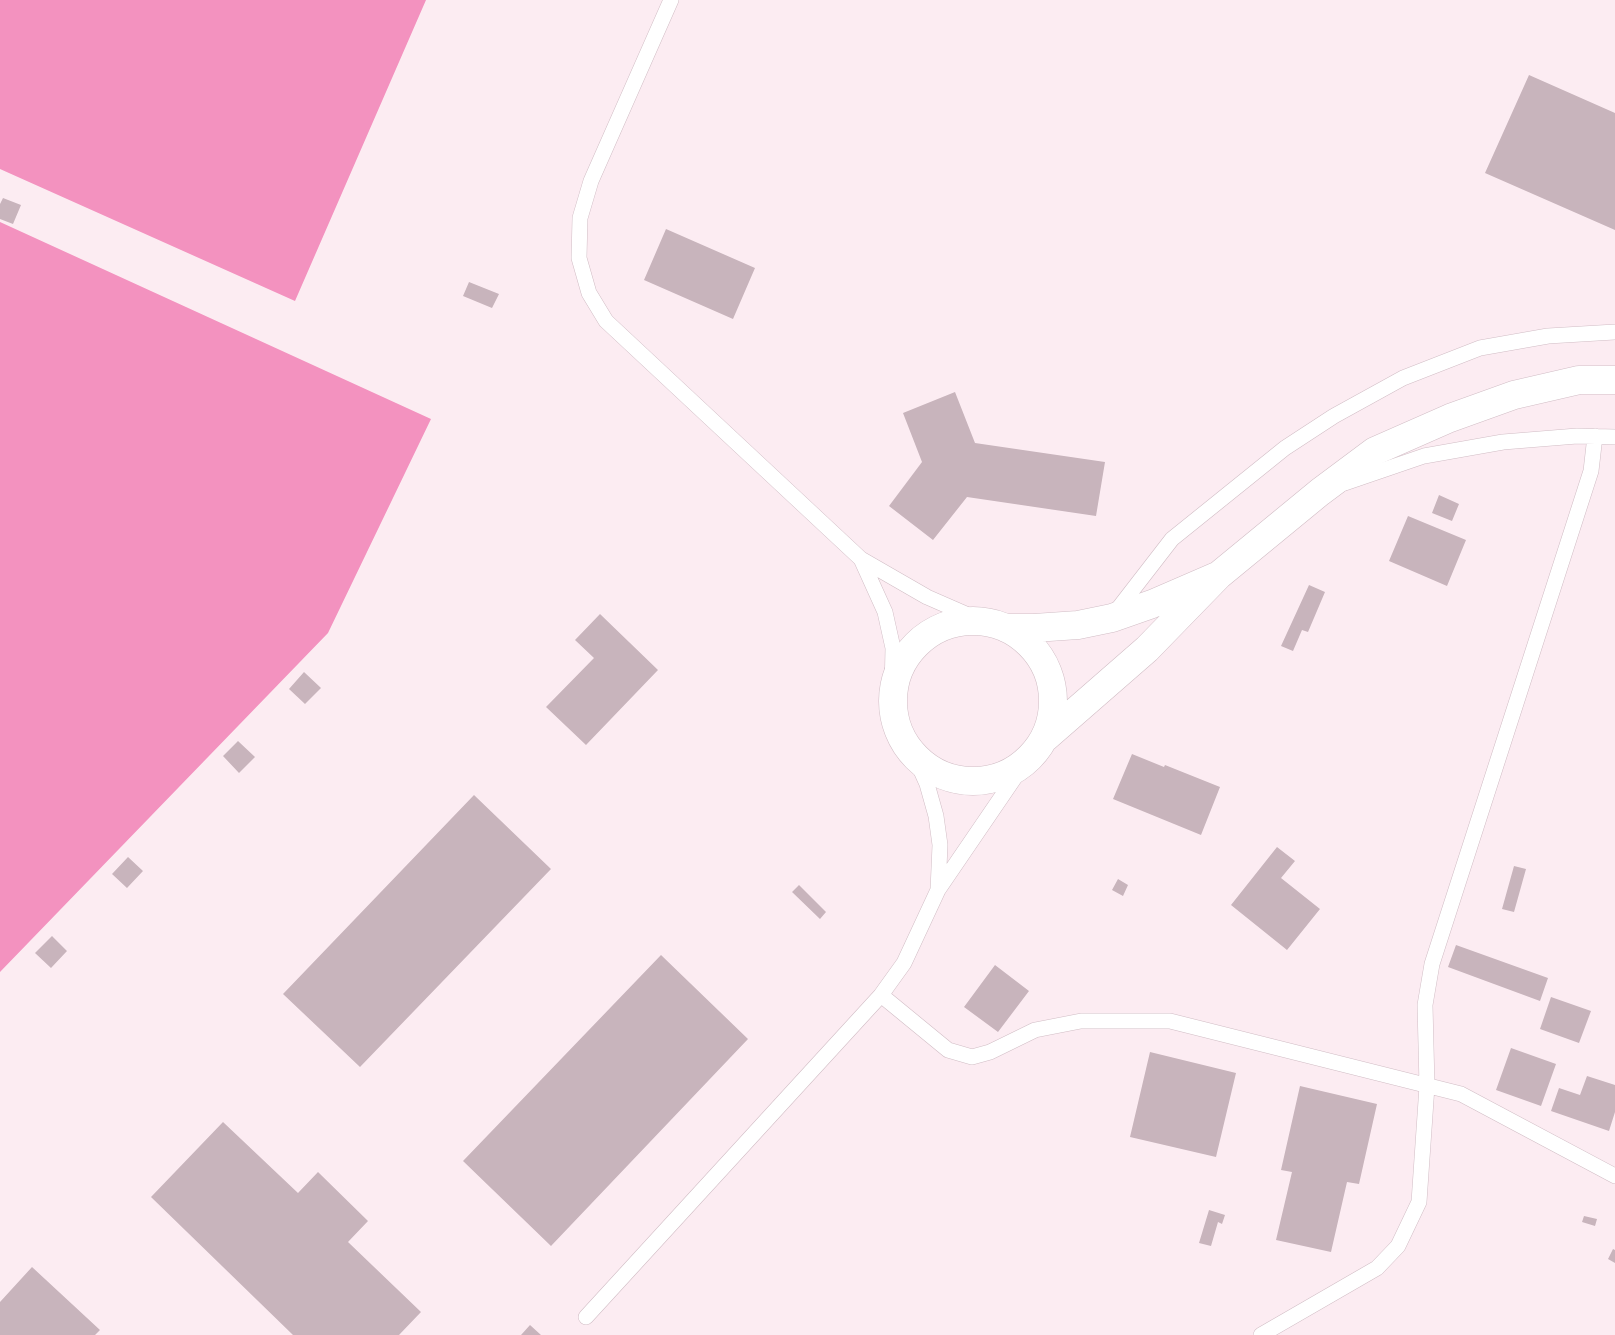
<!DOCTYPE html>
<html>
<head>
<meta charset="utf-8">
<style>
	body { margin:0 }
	canvas { display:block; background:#fcecf2 }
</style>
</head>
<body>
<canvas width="1615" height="1335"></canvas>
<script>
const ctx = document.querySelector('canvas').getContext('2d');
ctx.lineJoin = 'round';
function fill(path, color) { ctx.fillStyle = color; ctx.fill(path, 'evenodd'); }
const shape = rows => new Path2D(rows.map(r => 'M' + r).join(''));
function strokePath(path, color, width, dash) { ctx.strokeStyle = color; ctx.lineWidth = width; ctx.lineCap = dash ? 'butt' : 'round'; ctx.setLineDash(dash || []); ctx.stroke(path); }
fill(shape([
	[0,0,426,0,295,301,0,169],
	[0,222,431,419,328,633,0,972]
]), '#f392bf');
fill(shape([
	[1529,75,1615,113,1615,230,1485,173],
	[3,198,21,205,13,224,0,219,0,204],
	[666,229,755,268,733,319,644,280],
	[469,282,499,294,492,308,463,296],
	[955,392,975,443,1105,462,1096,516,967,497,933,540,889,506,922,462,903,413],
	[1439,495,1459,504,1452,521,1432,513],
	[1408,516,1466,540,1447,586,1389,561],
	[1309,585,1325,592,1308,632,1302,630,1293,651,1281,646],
	[600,614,658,670,586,745,546,707,594,658,575,640],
	[304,672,321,688,305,704,289,689],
	[238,741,255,757,239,773,223,756],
	[1132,754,1164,767,1165,765,1220,787,1201,835,1113,799],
	[474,795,551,869,360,1067,283,994],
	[1277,847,1295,861,1281,878,1320,909,1287,950,1231,905],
	[128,857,143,871,127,888,112,874],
	[1514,866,1526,869,1514,912,1502,909],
	[1118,879,1128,885,1123,896,1112,890],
	[799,885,826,912,820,919,792,892],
	[52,936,67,951,51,968,35,953],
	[1456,945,1548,978,1540,1001,1448,967],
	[661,955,748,1039,551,1246,463,1161],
	[995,965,1029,991,998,1032,964,1007],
	[1551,997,1591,1011,1579,1043,1540,1029],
	[1511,1048,1556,1064,1541,1106,1496,1090],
	[1150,1052,1236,1073,1216,1157,1130,1137],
	[1587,1076,1615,1085,1615,1112,1609,1131,1551,1111,1559,1088,1580,1095],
	[1300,1086,1377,1104,1359,1184,1347,1182,1331,1252,1276,1240,1292,1172,1281,1170],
	[223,1122,298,1193,318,1172,368,1221,348,1242,421,1312,399,1335,293,1335,151,1197],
	[1209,1210,1225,1215,1222,1224,1218,1222,1211,1246,1199,1243],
	[1584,1216,1597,1219,1595,1226,1582,1222],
	[1613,1249,1615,1250,1615,1263,1608,1259],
	[32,1267,100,1330,95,1335,0,1335,0,1302],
	[530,1325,541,1335,521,1335]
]), '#c8b4bc');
const service = shape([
	[671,0,591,181,580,218,579,258,589,293,606,321,861,559],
	[1345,483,1424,456,1503,442,1577,436,1615,437],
	[1114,614,1172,539,1285,448,1334,416,1403,378,1480,348,1548,336,1615,332],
	[892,692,893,648,885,612,861,559,927,597,982,621],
	[913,753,927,784,936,816,940,845,938,890,1026,761],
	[881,995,948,1050,972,1057,990,1052,1035,1030,1081,1021,1170,1021,1461,1094,1615,1176],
	[586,1317,881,995,904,963,938,890],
	[1261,1335,1377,1268,1398,1246,1419,1202,1427,1086,1425,1005,1432,964,1591,471,1595,436]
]);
const minor = shape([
	[1219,575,1320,492,1375,451,1450,418,1514,395,1579,380,1615,380],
	'893 701a80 80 0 1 1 160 0a80 80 0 1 1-160 0Z',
	[1006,628,1034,628,1078,625,1112,618,1152,604,1219,575,1147,649,1045,738]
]);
strokePath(service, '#d1bdc5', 16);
strokePath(minor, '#d1bdc5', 29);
strokePath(service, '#fff', 15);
strokePath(minor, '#fff', 28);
</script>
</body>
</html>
